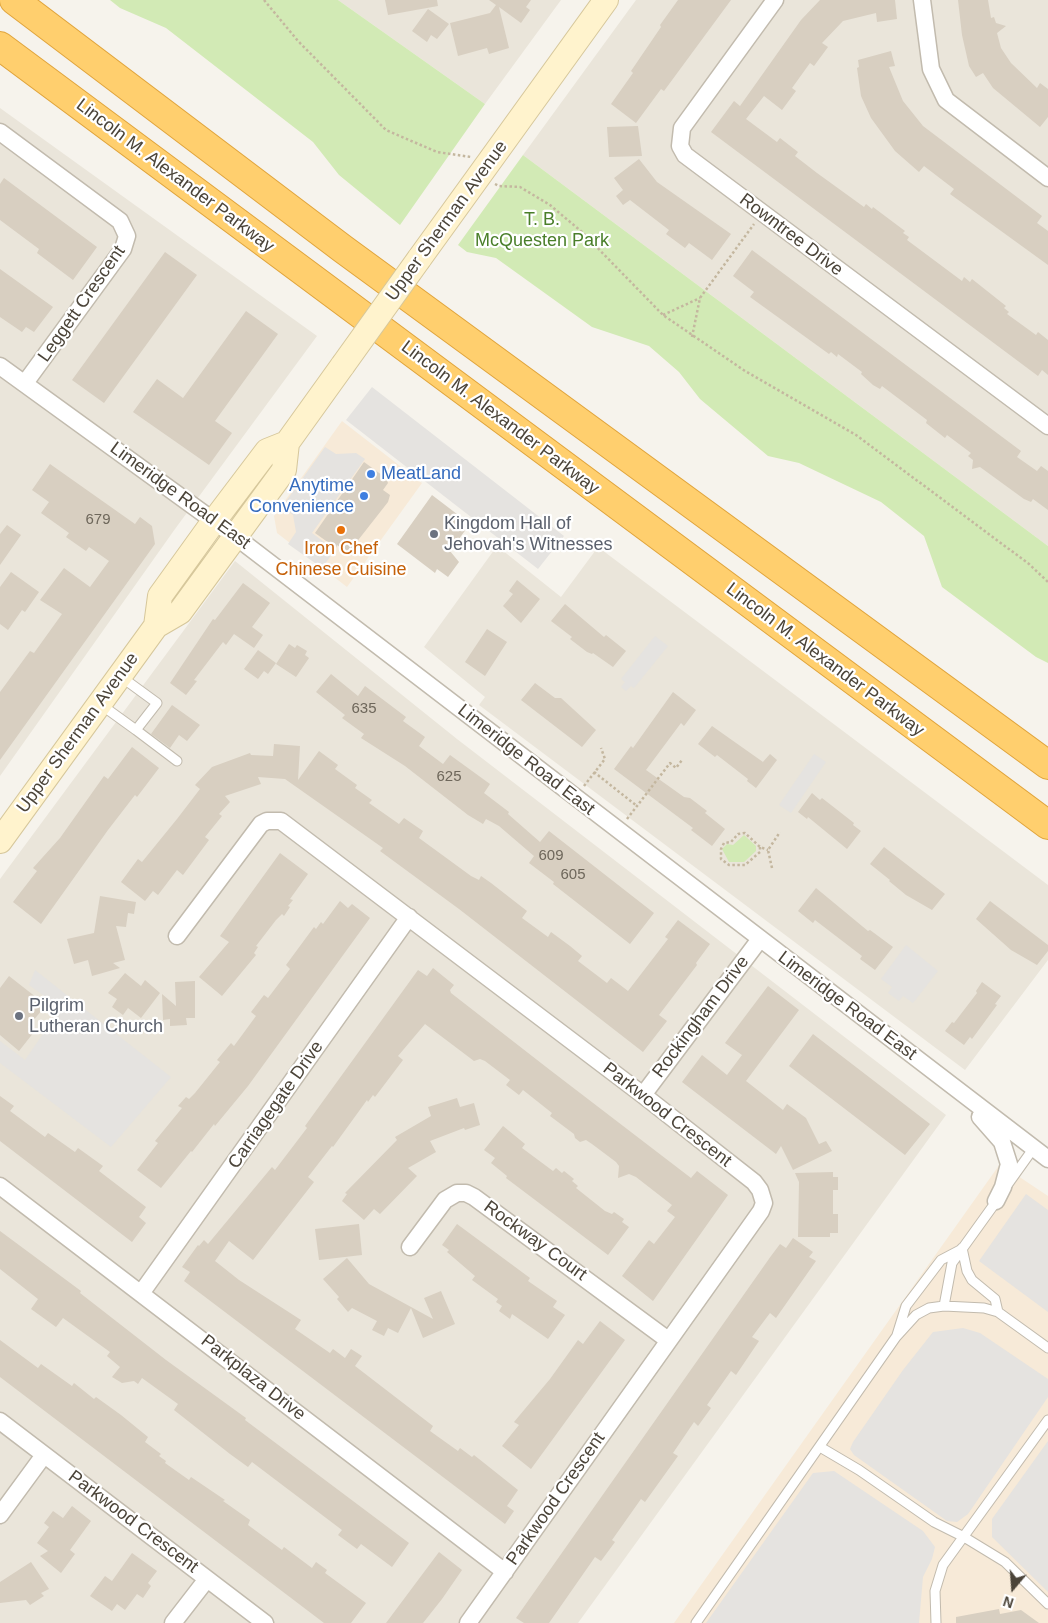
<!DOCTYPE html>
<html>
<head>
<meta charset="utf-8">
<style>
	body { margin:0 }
	#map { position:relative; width:1048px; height:1623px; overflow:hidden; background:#f6f3ec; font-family:Helvetica,sans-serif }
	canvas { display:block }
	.north { position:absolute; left:988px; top:1563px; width:50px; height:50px; -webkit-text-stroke:4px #fff; paint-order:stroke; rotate:198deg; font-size:14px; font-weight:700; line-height:20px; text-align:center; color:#4b4439 }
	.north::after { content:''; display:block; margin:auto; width:18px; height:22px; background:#4b4439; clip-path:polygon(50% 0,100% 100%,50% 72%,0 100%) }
</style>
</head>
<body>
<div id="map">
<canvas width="1048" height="1623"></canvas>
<div class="north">N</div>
</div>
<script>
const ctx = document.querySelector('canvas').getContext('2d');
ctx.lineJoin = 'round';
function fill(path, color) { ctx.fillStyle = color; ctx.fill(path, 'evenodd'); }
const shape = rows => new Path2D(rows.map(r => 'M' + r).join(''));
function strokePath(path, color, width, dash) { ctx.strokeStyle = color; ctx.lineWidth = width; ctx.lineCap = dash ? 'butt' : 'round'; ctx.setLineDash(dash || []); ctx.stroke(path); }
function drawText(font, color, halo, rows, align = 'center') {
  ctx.font = font + ' Helvetica,sans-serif'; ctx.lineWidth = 4.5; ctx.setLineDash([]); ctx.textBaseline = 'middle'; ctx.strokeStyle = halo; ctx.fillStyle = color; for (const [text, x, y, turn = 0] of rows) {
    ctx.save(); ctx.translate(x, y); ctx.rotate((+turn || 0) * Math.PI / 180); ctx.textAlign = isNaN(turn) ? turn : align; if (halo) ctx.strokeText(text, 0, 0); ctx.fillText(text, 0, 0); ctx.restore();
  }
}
fill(shape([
	[338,0,561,0,485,104],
	[636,0,1048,0,1048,546,523,155],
	[0,108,317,336,175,529,0,776],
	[497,546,561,597,598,547,1048,885,1048,960,965,1070,479,705,485,697,424,647],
	[235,561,457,739,946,1115,578,1623,0,1623,0,879]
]), '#eae5da');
fill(shape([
	[342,421,422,483,347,587,277,533,274,516],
	[1000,1164,1048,1196,1048,1623,674,1623]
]), '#f7ead8');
fill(shape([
	[110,0,338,0,485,104,400,225,339,175,313,142,166,28,120,8],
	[523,155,1048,546,1048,663,1036,657,942,587,924,536,881,502,799,463,768,456,700,399,679,372,649,346,592,327,496,258,467,252,458,245],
	[744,835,756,846,756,851,744,862,729,862,722,849,727,844,733,845]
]), '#d2eab5');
fill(shape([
	[372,387,564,536,538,569,346,420],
	[325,447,336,454,356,453,365,459,312,533,335,550,322,568,288,544,296,532,293,515,282,507],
	[655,636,668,646,634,688,631,686,626,691,621,687,625,682,621,679],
	[814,754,826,762,791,813,779,805],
	[906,945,938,971,913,1003,903,996,899,1001,888,993,892,987,881,979],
	[35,970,171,1077,111,1147,0,1063,0,1041,25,1060,61,1008,29,985],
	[1026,1194,1048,1210,1048,1312,979,1261],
	[963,1328,980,1333,1048,1379,1048,1397,968,1514,957,1522,947,1521,854,1455,850,1449,853,1442,903,1370,933,1332],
	[1048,1441,1048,1592,992,1537,992,1519],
	[834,1471,923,1531,935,1547,932,1559,923,1577,919,1623,706,1623,813,1473]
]), '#e5e3e0');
fill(shape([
	[385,0,437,0,438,6,388,15],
	[489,0,531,0,526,7,530,10,521,23,499,7,509,48,489,54,487,48,458,56,450,23,490,13,496,5],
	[678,0,731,0,664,91,661,89,636,123,611,104,633,73,631,71,661,27,660,25],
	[820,0,895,0,897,19,877,22,876,13,843,21,822,43,828,47,814,66,810,63,792,88,796,91,782,110,764,96,746,119,777,142,780,138,798,152,795,156,817,173,864,207,866,204,872,209,873,207,905,231,903,233,909,237,907,240,962,281,964,277,970,282,972,279,1006,306,1004,308,1009,312,1007,314,1036,335,1038,332,1048,340,1048,375,1042,370,1038,376,711,132,734,101,740,106,801,20],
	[958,0,988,0,991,18,994,17,996,23,1006,26,997,33,1001,48,1011,63,1037,88,1040,83,1048,89,1048,117,1040,127,993,88,983,73,976,77,969,66,962,35],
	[428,9,449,24,437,39,431,35,427,42,412,31],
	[891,51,895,66,889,67,903,101,923,126,1042,216,1037,223,1048,231,1048,265,950,194,954,189,924,166,919,172,895,151,871,118,861,96,857,68,859,67,858,60],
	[638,126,642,156,609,157,607,127],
	[639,159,657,182,731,234,712,260,689,243,685,248,666,234,669,230,630,200,623,205,616,196,623,190,614,178],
	[4,178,97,247,73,280,37,253,39,249,0,220,0,184],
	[752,250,1021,451,1017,457,1037,471,1041,466,1048,471,1048,510,1033,499,1031,502,1024,499,980,467,972,469,973,460,968,456,971,453,947,435,945,438,926,423,927,420,882,386,880,389,873,385,861,374,862,372,838,354,837,357,831,352,829,354,750,297,754,292,733,276],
	[165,252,197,275,104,403,72,380],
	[0,269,53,307,34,332,26,327,22,332,0,317],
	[246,311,278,334,215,421,232,433,209,465,133,412,157,379,183,398],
	[364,462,386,478,388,483,383,490,390,495,388,502,348,553,337,545,336,548,315,533],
	[50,464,135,524,140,517,152,526,155,544,0,760,0,692,30,651,34,653,62,614,40,600,64,568,90,587,109,561,89,547,86,551,66,537,69,533,41,513,49,502,32,490],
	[432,495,470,524,450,551,459,562,448,577,437,569,435,573,397,544],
	[7,525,21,535,0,565,0,534],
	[11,572,39,592,25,612,22,610,8,630,0,624,0,587],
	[517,580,540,599,521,623,503,606,513,594,509,591],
	[243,583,270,603,252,627,263,635,254,648,234,634,226,645,223,642,194,680,197,681,186,695,170,683,213,619,215,620],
	[565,604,604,637,606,635,626,651,613,667,593,653,592,654,587,652,570,639,572,637,551,621],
	[487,629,507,642,485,676,465,662],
	[289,644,295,648,297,645,307,651,305,655,309,658,296,677,276,664],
	[258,650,276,663,268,674,264,671,258,679,244,669],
	[331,674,358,696,365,686,406,717,403,721,425,737,419,746,443,764,450,755,490,784,484,793,509,812,508,814,540,842,549,831,654,913,630,944,553,884,554,882,529,863,534,856,499,826,486,819,483,824,468,815,405,766,361,738,364,734,342,718,345,715,316,692],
	[535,683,555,698,561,698,596,730,582,747,521,700],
	[673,692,696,710,684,726,681,723,646,770,684,797,690,798,707,811,705,813,725,829,712,846,691,830,693,828,614,769,631,746,633,748],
	[172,705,200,725,187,741,179,735,170,748,151,734],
	[712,726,763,762,762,763,770,754,777,760,756,788,747,781,748,779,717,755,715,757,698,744],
	[274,744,300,746,298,780,319,751,338,765,335,769,357,785,355,788,372,800,369,803,399,824,404,818,423,831,419,838,471,876,479,880,481,876,491,883,527,911,522,918,548,937,551,932,570,946,582,956,578,961,607,983,611,978,628,991,668,939,665,937,678,920,710,944,696,963,697,965,659,1015,667,1021,643,1052,459,909,380,851,383,848,285,779,258,777,261,784,225,796,230,802,219,814,222,816,205,837,209,840,183,875,177,870,158,895,153,891,145,901,121,882,138,859,142,862,177,819,200,789,195,785,212,767,250,753,251,755,273,756],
	[132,747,159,768,137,797,135,795,108,830,41,924,13,902,37,871,33,868,60,838,104,776,108,779],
	[812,793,820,800,822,798,854,823,853,825,861,831,847,849,808,817,807,819,798,812],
	[884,847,945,894,932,910,906,895,889,881,890,880,870,864],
	[280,853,308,874,290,899,293,900,288,906,290,907,284,916,282,914,276,920,256,946,258,947,254,953,256,955,222,996,199,977,229,942,220,936],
	[816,888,868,931,870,930,893,947,875,970,860,959,862,956,815,920,813,923,798,911],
	[100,896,136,902,134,914,128,913,126,927,116,926,125,960,113,963,120,968,92,976,88,960,74,964,67,939,94,933],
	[340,901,348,908,352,904,370,918,248,1086,215,1126,214,1124,192,1152,191,1151,161,1188,137,1170,158,1143,155,1141,182,1108,178,1106,186,1097,189,1099,195,1093,220,1062,217,1060,231,1043,234,1046,256,1016,251,1012,264,995,268,998,290,969,286,965,314,927,316,929,321,922,323,924],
	[990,901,1048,945,1048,951,1037,965,1011,950,976,919],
	[433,968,454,985,450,990,451,993,550,1070,691,1178,697,1171,728,1195,653,1301,622,1276,649,1240,654,1244,675,1217,667,1211,672,1205,636,1177,629,1174,618,1178,619,1166,616,1162,592,1144,586,1140,580,1142,575,1138,574,1134,550,1116,552,1113,523,1090,519,1095,506,1085,510,1080,485,1061,480,1059,474,1061,425,1024,398,1056,403,1060,375,1097,373,1095,368,1102,367,1100,333,1147,332,1146,308,1177,314,1182,253,1260,229,1241,215,1261,239,1280,301,1320,295,1329,330,1353,333,1349,345,1358,351,1349,362,1356,355,1366,433,1426,430,1431,458,1451,460,1448,472,1457,474,1455,518,1490,507,1506,514,1511,505,1524,184,1281,190,1272,182,1267,198,1245,199,1246,204,1240,208,1244,272,1167,275,1170,307,1128,305,1126,418,970,427,976],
	[125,973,141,986,145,980,160,993,141,1018,128,1008,123,1015,112,1007,117,999,108,993],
	[9,976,46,1005,28,1027,34,1032,19,1051,0,1035,0,988],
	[195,981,195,1018,186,1018,187,1025,170,1026,170,1019,163,1020,162,994,176,1006,175,982],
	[982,982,1001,996,995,1004,997,1005,972,1039,970,1037,964,1045,945,1031,952,1022,954,1023,977,993,976,991],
	[768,986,799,1010,746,1081,783,1110,787,1104,806,1118,819,1144,826,1141,832,1151,793,1170,781,1146,776,1154,682,1082,702,1055,727,1075,742,1055,725,1043],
	[813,1034,930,1124,905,1155,789,1066],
	[0,1096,14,1106,10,1111,45,1137,48,1133,75,1152,78,1148,103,1166,99,1171,146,1207,139,1217,146,1223,132,1242,0,1141],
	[457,1098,460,1107,474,1103,480,1125,465,1130,464,1128,430,1141,436,1152,408,1168,417,1176,380,1214,374,1209,364,1220,342,1201,347,1194,345,1193,397,1140,395,1137,431,1116,428,1107],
	[503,1126,525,1144,522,1148,553,1171,556,1168,562,1173,564,1171,574,1179,572,1181,578,1186,576,1188,605,1211,612,1214,614,1212,624,1219,622,1222,629,1227,608,1255,506,1178,507,1176,491,1163,495,1158,484,1150],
	[833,1172,833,1177,838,1177,838,1190,833,1190,833,1214,838,1214,838,1233,830,1233,830,1237,798,1237,799,1182,795,1173],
	[359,1224,362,1255,319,1260,315,1229],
	[457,1224,530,1278,528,1281,557,1301,553,1307,565,1315,548,1339,512,1314,510,1319,499,1311,502,1306,496,1302,498,1299,472,1280,475,1276,447,1252,449,1250,442,1245],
	[0,1231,81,1291,80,1293,166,1360,246,1418,245,1420,409,1543,392,1567,361,1544,357,1549,338,1535,342,1530,285,1487,252,1462,248,1467,230,1454,174,1410,178,1404,142,1378,138,1384,134,1381,122,1383,112,1377,120,1367,107,1356,110,1352,63,1318,56,1327,31,1309,38,1299,0,1269],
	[793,1238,813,1252,809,1257,816,1261,776,1318,770,1313,752,1337,759,1341,736,1375,731,1371,707,1405,711,1408,698,1426,694,1422,673,1453,678,1456,645,1502,641,1499,612,1540,615,1542,601,1561,595,1557,549,1623,524,1623,516,1618,771,1256,780,1244,786,1248],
	[347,1258,369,1284,433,1319,424,1298,441,1291,455,1324,423,1338,411,1308,398,1333,388,1328,384,1336,372,1330,377,1321,352,1308,348,1312,337,1299,339,1297,323,1279],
	[600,1321,625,1340,531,1469,502,1446,519,1425,514,1422,550,1379,578,1340,583,1344],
	[0,1340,38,1368,41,1364,72,1386,74,1383,94,1399,96,1397,121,1415,148,1437,145,1442,161,1454,159,1456,166,1461,165,1463,189,1480,191,1477,225,1500,223,1501,250,1520,248,1525,282,1550,284,1547,312,1568,316,1562,327,1570,325,1573,366,1603,351,1623,324,1623,0,1377],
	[72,1506,91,1521,70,1550,75,1554,61,1573,40,1556,48,1551,37,1543,49,1527,44,1523,53,1511,63,1518],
	[439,1552,462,1570,442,1599,423,1623,386,1623],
	[132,1553,157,1571,148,1583,151,1586,143,1598,137,1594,125,1610,117,1604,112,1611,90,1596,105,1576,112,1581],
	[31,1562,49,1589,41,1593,44,1596,30,1605,26,1600,0,1603,0,1582],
	[999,1609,1000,1614,1021,1610,1039,1623,956,1623,956,1617]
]), '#d8cfc1');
const service = shape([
	[100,704,136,730,157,703,120,676],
	[136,730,177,761],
	[1008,1184,1033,1149],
	[962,1248,967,1271,972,1280,995,1299,998,1312],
	[944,1306,952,1263,998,1199],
	[897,1335,906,1306,941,1260,960,1250],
	[820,1447,859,1470,934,1522,964,1537,1005,1562,1048,1604],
	[696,1623,896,1337,916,1315,929,1308,944,1306,984,1308,998,1312,1048,1348],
	[936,1623,935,1591,943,1565,1048,1420]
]);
const minor = shape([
	[775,0,682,128,680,146,685,155,1048,426],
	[922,0,931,69,946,100,1048,178],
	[0,132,120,221,127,236,123,249,25,383],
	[0,366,236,537,1048,1159],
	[177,936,261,824,267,821,281,821,643,1095,754,1182,760,1190,764,1203,761,1211,468,1623],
	[643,1095,760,939],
	[980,1117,1002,1142,1009,1164,1003,1187,996,1201],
	[0,1186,505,1572],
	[410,1247,445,1200,457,1193,466,1193,474,1197,668,1340],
	[142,1292,409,917],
	[0,1421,265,1623],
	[0,1515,44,1455],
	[173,1623,207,1579]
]);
const secondary = shape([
	[419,259,606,0],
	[156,626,160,596,214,521,267,451,287,443],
	[0,841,156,626,180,612,284,470,287,443,343,365]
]);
const motorway = shape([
	[14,0,343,249,1048,765],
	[0,46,1048,825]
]);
strokePath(service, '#c2bbae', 11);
strokePath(minor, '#c2bbae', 19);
strokePath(secondary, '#d6c79b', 26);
strokePath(motorway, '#e0a43c', 30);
strokePath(shape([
	[264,0,298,41,386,130,437,152,471,157],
	[495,184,499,186,520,187,550,205,582,232,663,315,745,371,856,435,1029,564,1048,582],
	[663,315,700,298],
	[692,337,700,298,754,224],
	[594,772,637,806],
	[584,786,605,759,601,748],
	[627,819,670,763,676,768,682,760],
	[760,847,760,852,745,865,729,865,721,859,721,849,724,843,731,842,738,834,745,833,760,847,768,850],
	[772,868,768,850,780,832]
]), '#c4b79f', 2.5, [2.5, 2.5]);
strokePath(service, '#fff', 9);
strokePath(minor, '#fff', 16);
strokePath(secondary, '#fff3cd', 24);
strokePath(motorway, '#ffcf6e', 28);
const secondaryBridge = shape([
	[343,365,419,259]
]);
strokePath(secondaryBridge, '#d6c79b', 26, []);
strokePath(secondaryBridge, '#fff3cd', 24);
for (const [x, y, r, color] of [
	[371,474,5,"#3f7fe0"],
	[364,496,5,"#3f7fe0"],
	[341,530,5,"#e8710a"],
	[434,534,5,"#6b7280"],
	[19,1016,5,"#6b7280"]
]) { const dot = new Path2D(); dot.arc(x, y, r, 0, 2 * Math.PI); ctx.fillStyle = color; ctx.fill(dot); strokePath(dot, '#fff', 2); }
drawText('15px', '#6e675b', null, [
	["679",98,520],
	["635",364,709],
	["625",449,777],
	["609",551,856],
	["605",573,875]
]);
drawText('18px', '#4b4439', '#fff', [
	["Lincoln M. Alexander Parkway",175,176,37],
	["Upper Sherman Avenue",447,221,-54],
	["Rowntree Drive",791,235,37],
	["Leggett Crescent",82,304,-55],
	["Lincoln M. Alexander Parkway",500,418,37],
	["Limeridge Road East",180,496,36],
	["Lincoln M. Alexander Parkway",825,660,37],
	["Upper Sherman Avenue",78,733,-54],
	["Limeridge Road East",526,760,38],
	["Limeridge Road East",847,1006,37],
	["Rockingham Drive",701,1017,-53],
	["Carriagegate Drive",276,1105,-55],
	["Parkwood Crescent",667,1115,38],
	["Rockway Court",535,1241,36],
	["Parkplaza Drive",253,1378,38],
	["Parkwood Crescent",556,1499,-55],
	["Parkwood Crescent",133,1522,37]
]);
drawText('18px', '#4a7f2a', '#fff', [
	["T. B.",542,220],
	["McQuesten Park",542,241]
]);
drawText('18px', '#366cbe', '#fff', [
	["MeatLand",381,474],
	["Anytime",354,486,"right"],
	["Convenience",354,507,"right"]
], 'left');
drawText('18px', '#5b616d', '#fff', [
	["Kingdom Hall of",444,524],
	["Jehovah's Witnesses",444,545],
	["Pilgrim",29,1006],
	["Lutheran Church",29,1027]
], 'left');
drawText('18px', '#c56008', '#fff', [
	["Iron Chef",341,549],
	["Chinese Cuisine",341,570]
]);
</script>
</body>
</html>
